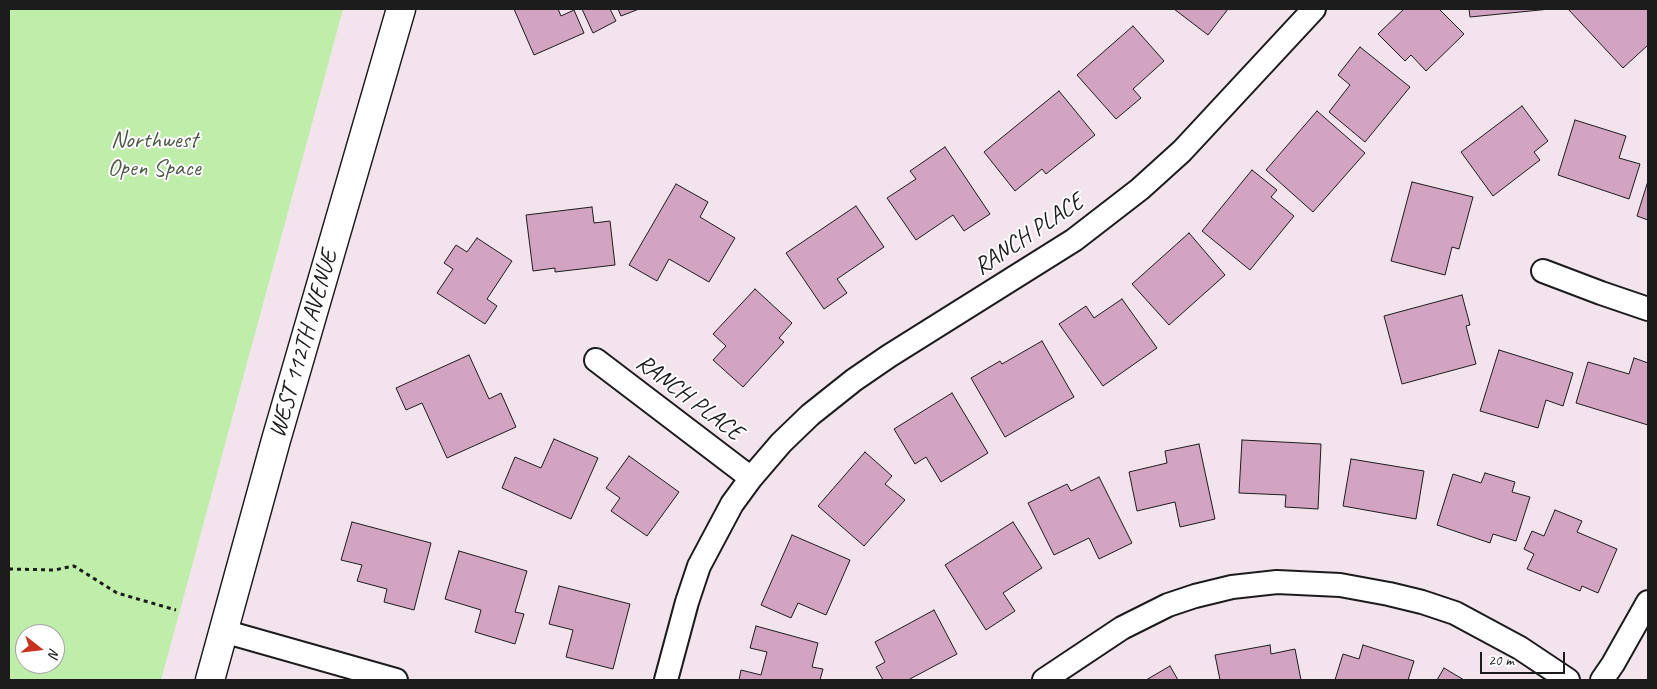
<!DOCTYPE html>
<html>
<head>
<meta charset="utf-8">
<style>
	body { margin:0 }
	#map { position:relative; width:1657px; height:689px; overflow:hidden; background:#f2e3ed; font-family:Caveat,sans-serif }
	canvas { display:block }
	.frame { position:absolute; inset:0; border:10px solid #1c1c1c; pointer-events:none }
	.north { position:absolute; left:15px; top:624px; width:50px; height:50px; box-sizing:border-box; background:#fff; border:1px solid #a4a4a4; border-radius:50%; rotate:106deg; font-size:14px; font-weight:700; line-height:20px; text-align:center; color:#1c1c1c }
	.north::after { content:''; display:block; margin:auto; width:18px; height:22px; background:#c8321e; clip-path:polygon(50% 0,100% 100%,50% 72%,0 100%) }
	.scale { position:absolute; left:1480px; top:652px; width:85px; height:22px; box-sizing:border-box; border:2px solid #1c1c1c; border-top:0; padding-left:6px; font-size:15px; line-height:18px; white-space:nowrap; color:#1c1c1c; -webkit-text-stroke:4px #fff; paint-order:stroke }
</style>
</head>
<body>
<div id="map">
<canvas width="1657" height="689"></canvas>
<div class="frame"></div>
<div class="north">N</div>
<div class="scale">20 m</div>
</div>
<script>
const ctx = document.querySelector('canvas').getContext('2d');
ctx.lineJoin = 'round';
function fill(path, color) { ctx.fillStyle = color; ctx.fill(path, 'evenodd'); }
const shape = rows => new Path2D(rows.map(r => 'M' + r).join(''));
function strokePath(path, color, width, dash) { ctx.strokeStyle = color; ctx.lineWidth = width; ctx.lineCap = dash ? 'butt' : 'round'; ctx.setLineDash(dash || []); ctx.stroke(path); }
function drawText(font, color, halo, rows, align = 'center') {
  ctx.font = font + ' Caveat,sans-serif'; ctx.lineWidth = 4; ctx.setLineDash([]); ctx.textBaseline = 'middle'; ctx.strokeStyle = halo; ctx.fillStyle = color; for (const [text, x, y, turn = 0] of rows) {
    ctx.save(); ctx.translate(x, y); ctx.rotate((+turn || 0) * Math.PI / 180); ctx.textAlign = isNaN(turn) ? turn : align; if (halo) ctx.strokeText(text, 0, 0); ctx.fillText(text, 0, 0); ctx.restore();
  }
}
fill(shape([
	[9,9,343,9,161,680,9,680],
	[25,634,55,634,55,664,25,664]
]), '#bfedaa');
const building = shape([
	[514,9,558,9,561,16,574,10,584,33,534,55,514,9],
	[582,9,610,9,616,21,593,33,582,9],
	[618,9,639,9,621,16,618,9],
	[1174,9,1228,9,1208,35,1174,9],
	[1404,9,1439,9,1464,34,1426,71,1411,55,1405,61,1378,34,1404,9],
	[1469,9,1550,9,1470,17,1469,9],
	[1568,9,1648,9,1648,45,1623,68,1568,9],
	[1133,26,1164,61,1133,89,1141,98,1116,119,1077,75,1133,26],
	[1360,47,1410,87,1365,142,1329,112,1350,85,1338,75,1360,47],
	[1059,91,1095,135,1046,174,1042,169,1015,191,984,152,1059,91],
	[1522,106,1548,141,1534,152,1540,160,1493,196,1461,152,1522,106],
	[1317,111,1365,153,1313,212,1266,170,1317,111],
	[1575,120,1626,136,1619,158,1640,164,1629,199,1558,175,1575,120],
	[945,147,990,214,964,231,953,215,916,240,887,198,916,179,910,171,945,147],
	[1252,170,1277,190,1271,197,1294,216,1250,270,1202,231,1252,170],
	[1648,181,1648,220,1637,216,1648,181],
	[1412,182,1473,197,1459,249,1452,247,1445,275,1391,261,1412,182],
	[676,184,708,202,700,217,735,238,709,282,669,259,657,281,629,265,676,184],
	[856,206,884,247,837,279,847,293,824,309,786,253,856,206],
	[592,207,594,223,610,221,615,265,555,272,555,268,533,271,526,215,592,207],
	[1189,233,1225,275,1169,325,1132,284,1189,233],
	[477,238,512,261,487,299,497,306,485,324,437,293,453,269,444,263,456,245,467,252,477,238],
	[755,289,792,323,779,338,784,342,743,387,713,360,726,346,713,334,755,289],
	[1462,295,1470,325,1466,326,1476,364,1402,384,1384,316,1462,295],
	[1122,299,1157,348,1103,386,1059,324,1086,306,1094,318,1122,299],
	[1042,341,1074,397,1005,437,971,378,1000,361,1002,364,1042,341],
	[1499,350,1573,373,1563,406,1546,400,1538,428,1480,411,1499,350],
	[469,355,489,399,501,393,516,427,447,458,422,403,406,410,396,388,469,355],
	[1634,358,1648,363,1648,425,1576,403,1588,362,1629,374,1634,358],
	[952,393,988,453,941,482,926,457,915,464,894,429,952,393],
	[554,439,598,458,571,519,502,488,515,457,541,468,554,439],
	[1242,440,1321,444,1318,509,1285,507,1286,495,1239,493,1242,440],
	[1199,444,1215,519,1180,527,1175,502,1137,511,1129,472,1167,463,1165,451,1199,444],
	[865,452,892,476,885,484,905,500,864,546,818,506,865,452],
	[629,456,679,492,647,536,611,511,620,498,606,488,629,456],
	[1351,459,1424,471,1416,519,1343,506,1351,459],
	[1485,473,1515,482,1512,492,1530,497,1516,541,1493,534,1490,543,1437,525,1453,474,1481,483,1485,473],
	[1099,477,1132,543,1099,559,1089,538,1054,555,1028,503,1067,484,1071,491,1099,477],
	[1555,510,1582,521,1577,532,1617,549,1598,593,1582,586,1580,591,1527,569,1534,554,1524,549,1532,531,1544,536,1555,510],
	[352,522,431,543,414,610,384,602,387,589,357,581,362,565,341,560,352,522],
	[1013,522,1042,568,1003,593,1015,611,986,630,945,565,1013,522],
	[792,535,850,560,826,615,798,603,791,618,761,605,792,535],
	[459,551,527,571,515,612,524,614,515,644,475,632,481,610,445,599,459,551],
	[559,586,630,604,613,669,566,657,573,630,549,624,559,586],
	[934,610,957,654,908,680,883,680,876,667,885,662,875,642,934,610],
	[756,626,818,643,812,667,823,669,820,680,739,680,741,670,761,675,767,652,750,648,756,626],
	[1270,645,1271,654,1295,649,1301,680,1220,680,1215,655,1270,645],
	[1363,645,1414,661,1408,680,1335,680,1343,654,1359,659,1363,645],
	[1170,666,1178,680,1146,680,1170,666],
	[1444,668,1464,680,1437,680,1444,668]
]);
fill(building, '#d3a3c2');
strokePath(building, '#1c1c1c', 1);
const street = shape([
	[1543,271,1601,293,1648,309],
	[596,360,751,478],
	[223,631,396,680],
	[666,680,687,602,699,566,732,504,751,478,781,443,810,415,854,380,889,356,1074,240,1140,189,1182,151,1314,9],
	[1044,680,1122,628,1168,605,1195,596,1232,587,1277,582,1340,585,1389,594,1422,602,1455,613,1520,648,1568,680],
	[1602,680,1613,664,1648,602]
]);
const secondary = shape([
	[210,680,276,440,401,9]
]);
strokePath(street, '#1c1c1c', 26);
strokePath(secondary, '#1c1c1c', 31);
strokePath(shape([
	[9,569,54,570,74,566,117,593,176,610]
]), '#1c1c1c', 3, [4, 4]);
strokePath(street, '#fff', 22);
strokePath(secondary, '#fff', 28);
drawText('24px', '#4d5b47', '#fff', [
	["Northwest",154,141],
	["Open Space",154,169]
]);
drawText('24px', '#1c1c1c', '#fff', [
	["RANCH PLACE",1029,235,-34],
	["WEST 112TH AVENUE",304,344,-74],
	["RANCH PLACE",689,398,37]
]);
</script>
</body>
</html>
